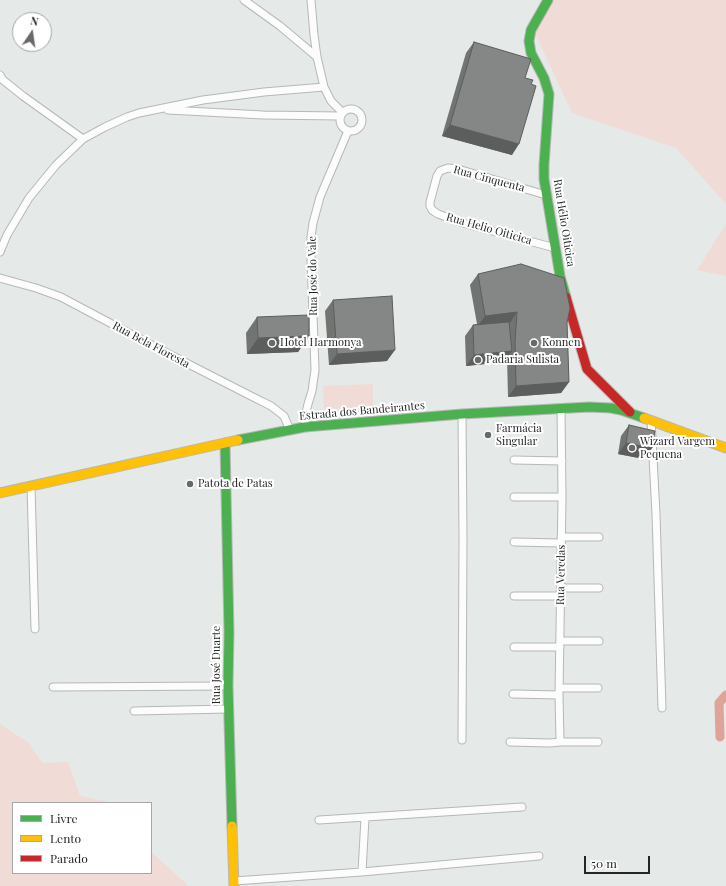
<!DOCTYPE html>
<html>
<head>
<meta charset="utf-8">
<style>
	body { margin:0 }
	#map { position:relative; width:726px; height:886px; overflow:hidden; background:#e5e9e7; font-family:"Playfair Display",serif }
	canvas { display:block }
	.legend { position:absolute; left:12px; top:802px; width:140px; height:72px; box-sizing:border-box; background:#fff; border:1px solid #a7a8a8; margin:0; padding:5px 7px; list-style:none; font-size:12px; color:#242625 }
	.legend li { display:flex; align-items:center; gap:8px; height:20px }
	.legend b { width:20px; border:1px solid #a7a8a8 }
	.north { position:absolute; left:12px; top:12px; width:40px; height:40px; box-sizing:border-box; background:#fff; border:1px solid #a7a8a8; border-radius:50%; rotate:13deg; font-size:11px; font-weight:700; line-height:16px; text-align:center; color:#242625 }
	.north::after { content:''; display:block; margin:auto; width:14px; height:18px; background:#686a69; clip-path:polygon(50% 0,100% 100%,50% 72%,0 100%) }
	.scale { position:absolute; left:584px; top:856px; width:66px; height:18px; box-sizing:border-box; border:2px solid #242625; border-top:0; padding-left:5px; font-size:12px; line-height:14px; white-space:nowrap; color:#242625; -webkit-text-stroke:3px #fff; paint-order:stroke }
</style>
</head>
<body>
<div id="map">
<canvas width="726" height="886"></canvas>
<ul class="legend">
<li><b style="height:5px;background:#4caf50"></b>Livre</li>
<li><b style="height:5px;background:#ffc107"></b>Lento</li>
<li><b style="height:5px;background:#c62828"></b>Parado</li>
</ul>
<div class="north">N</div>
<div class="scale">50 m</div>
</div>
<script>
const ctx = document.querySelector('canvas').getContext('2d');
ctx.lineJoin = 'round';
function fill(path, color) { ctx.fillStyle = color; ctx.fill(path, 'evenodd'); }
const shape = rows => new Path2D(rows.map(r => 'M' + r).join(''));
function strokePath(path, color, width, dash) { ctx.strokeStyle = color; ctx.lineWidth = width; ctx.lineCap = dash ? 'butt' : 'round'; ctx.setLineDash(dash || []); ctx.stroke(path); }
function drawText(font, color, halo, rows, align = 'center') {
  ctx.font = font + ' "Playfair Display",serif'; ctx.lineWidth = 4; ctx.setLineDash([]); ctx.textBaseline = 'middle'; ctx.strokeStyle = halo; ctx.fillStyle = color; for (const [text, x, y, turn = 0] of rows) {
    ctx.save(); ctx.translate(x, y); ctx.rotate((+turn || 0) * Math.PI / 180); ctx.textAlign = isNaN(turn) ? turn : align; if (halo) ctx.strokeText(text, 0, 0); ctx.fillText(text, 0, 0); ctx.restore();
  }
}
fill(shape([
	[553,0,726,0,726,204,676,148,572,113,535,33],
	[726,224,726,276,697,270],
	[373,384,373,407,324,409,323,386],
	[0,724,29,743,42,763,68,762,80,796,115,803,13,803,13,873,151,873,151,852,189,886,0,886]
]), '#f1dbd6');
strokePath(shape([
	[720,737,719,703,726,695]
]), '#dfa399', 9);
const street = shape([
	[244,0,280,26,317,57],
	[311,0,314,35,317,57,324,87,331,101,342,112],
	[0,75,3,80,23,96,83,139],
	'340 120a11 11 0 1 1 22 0a11 11 0 1 1-22 0Z',
	[168,110,263,115,340,116],
	[546,195,458,169,448,168,440,171,437,176,430,202,430,206,432,210,438,214,463,223,555,248],
	[0,252,7,235,29,198,56,165,83,139,105,127,127,117,139,113,203,100,264,92,324,87],
	[0,278,36,288,61,297,159,349,253,397,271,406,284,416,290,430],
	[462,414,463,538,462,740],
	[651,420,656,514,662,708],
	[305,427,305,417,308,404,312,391,315,370,311,260,311,237,313,223,320,197,348,131],
	[514,460,562,461],
	[31,486,35,629],
	[514,497,562,497],
	[561,537,599,537],
	[514,542,561,543],
	[561,588,599,588],
	[514,596,561,596],
	[560,641,599,641],
	[514,647,560,647],
	[53,687,228,686],
	[559,688,598,688],
	[513,694,559,695],
	[134,711,229,709],
	[510,742,550,743,560,742,598,742],
	[560,742,559,695,562,497,561,408],
	[319,820,522,807],
	[362,872,365,818],
	[234,881,362,872,539,856]
]);
const fast = shape([
	[548,0,531,30,529,41,531,53,544,78,549,94,544,165,544,179,560,276,566,297],
	[238,440,305,427,462,414,589,407,611,408,621,410,644,418],
	[225,443,229,633,228,686,232,826]
]);
const slow = shape([
	[644,418,726,448],
	[0,493,238,440],
	[232,826,234,886]
]);
const jam = shape([
	[566,297,587,369,630,412]
]);
strokePath(street, '#b5b8b6', 9);
strokePath(fast, '#b5b8b6', 11);
strokePath(slow, '#b5b8b6', 11);
strokePath(jam, '#b5b8b6', 11);
strokePath(street, '#fbfcfb', 7);
strokePath(fast, '#4caf50', 9);
strokePath(slow, '#ffc107', 9);
strokePath(jam, '#c62828', 9);
fill(shape([
	[474,42,525,78,512,155,442,136,466,53],
	[478,274,567,323,569,382,561,393,508,397,507,357,504,362,466,366,465,336,473,325,477,324,470,285],
	[333,300,387,361,329,365,325,311],
	[257,317,309,336,298,352,247,354,246,333],
	[629,425,652,448,644,459,618,454,621,436]
]), '#727472');
fill(shape([
	[450,125,519,144,512,155,442,136],
	[517,312,510,323,477,327,485,316],
	[309,336,298,352,247,354,258,338],
	[395,350,387,361,329,365,337,354],
	[512,351,504,362,466,366,474,355],
	[569,382,561,393,508,397,516,386],
	[626,443,652,448,644,459,618,454]
]), '#5c5e5d');
const building = shape([
	[474,42,531,59,525,78,533,80,531,84,536,86,519,144,450,125,474,42],
	[521,264,564,278,570,308,567,323,569,382,516,386,515,341,517,312,485,316,478,274,521,264],
	[392,296,395,350,337,354,333,300,392,296],
	[309,315,309,336,258,338,257,317,309,315],
	[509,322,512,351,474,355,473,325,509,322],
	[629,425,655,431,652,448,626,443,629,425]
]);
fill(building, '#848785');
strokePath(building, '#5c5e5d', 1);
for (const [x, y, r, color] of [
	[272,343,4,"#686a69"],
	[534,343,4,"#686a69"],
	[478,360,4,"#686a69"],
	[488,435,4,"#686a69"],
	[632,448,4,"#686a69"],
	[190,484,4,"#686a69"]
]) { const dot = new Path2D(); dot.arc(x, y, r, 0, 2 * Math.PI); ctx.fillStyle = color; ctx.fill(dot); strokePath(dot, '#fff', 1.5); }
drawText('11px', '#242625', '#fff', [
	["Rua Cinquenta",489,179,15],
	["Rua Hélio Oiticica",564,223,81],
	["Rua Helio Oiticica",489,229,16],
	["Rua José do Vale",313,276,-91],
	["Rua Bela Floresta",151,345,28],
	["Estrada dos Bandeirantes",362,411,-5],
	["Rua Veredas",561,575,-89],
	["Rua José Duarte",217,665,-90]
]);
drawText('11px', '#242625', '#fff', [
	["Hotel Harmonya",280,343],
	["Konnen",542,343],
	["Padaria Sulista",486,360],
	["Farmácia",496,429],
	["Singular",496,442],
	["Wizard Vargem",640,442],
	["Pequena",640,455],
	["Patota de Patas",198,484]
], 'left');
</script>
</body>
</html>
